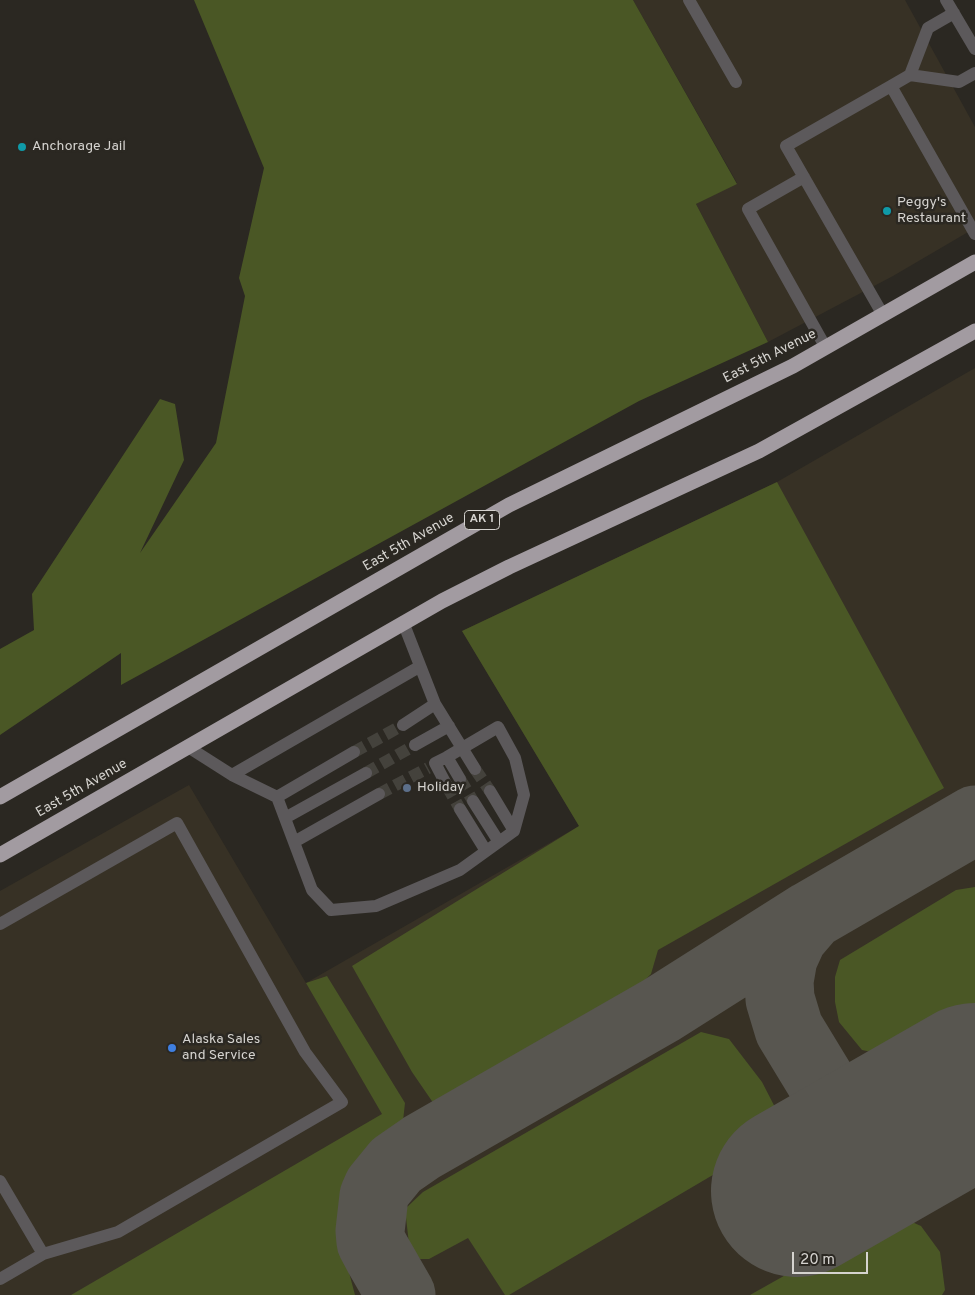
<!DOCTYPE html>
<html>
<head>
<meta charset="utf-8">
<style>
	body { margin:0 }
	#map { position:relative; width:975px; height:1295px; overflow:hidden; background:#2b2822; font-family:Overpass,sans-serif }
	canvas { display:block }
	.scale { position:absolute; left:792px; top:1252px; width:76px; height:22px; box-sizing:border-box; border:2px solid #d5d3cf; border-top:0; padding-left:6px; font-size:15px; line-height:18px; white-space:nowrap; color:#d5d3cf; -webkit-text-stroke:4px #2b2822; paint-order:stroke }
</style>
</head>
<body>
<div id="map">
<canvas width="975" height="1295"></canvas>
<div class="scale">20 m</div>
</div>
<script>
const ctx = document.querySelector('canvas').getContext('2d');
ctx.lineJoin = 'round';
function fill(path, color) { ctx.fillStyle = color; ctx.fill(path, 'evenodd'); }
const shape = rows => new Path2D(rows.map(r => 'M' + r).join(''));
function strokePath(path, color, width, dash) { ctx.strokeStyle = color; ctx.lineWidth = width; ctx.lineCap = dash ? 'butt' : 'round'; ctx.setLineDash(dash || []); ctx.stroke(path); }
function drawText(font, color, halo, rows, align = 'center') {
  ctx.font = font + ' Overpass,sans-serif'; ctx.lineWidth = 5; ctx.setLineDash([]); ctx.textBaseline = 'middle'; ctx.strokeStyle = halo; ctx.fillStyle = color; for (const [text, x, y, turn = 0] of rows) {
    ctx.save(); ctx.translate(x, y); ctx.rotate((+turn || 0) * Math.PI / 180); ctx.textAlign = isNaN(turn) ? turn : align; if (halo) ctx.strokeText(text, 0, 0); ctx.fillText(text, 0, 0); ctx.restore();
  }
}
fill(shape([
	[633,0,905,0,975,127,975,228,893,276,768,342,696,204,737,183],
	[975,368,975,1295,0,1295,0,891,189,785,306,983,579,826,462,631,777,482]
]), '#373125');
fill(shape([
	[194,0,633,0,737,184,696,204,768,342,639,401,121,685,121,653,0,735,0,649,34,630,32,594,160,399,175,404,184,460,140,553,216,443,245,296,239,278,264,168],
	[777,482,944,788,658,950,651,974,633,992,436,1107,412,1072,352,966,579,826,462,631],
	[975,887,975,1012,898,1058,862,1050,839,1022,835,1002,835,977,840,960,956,890],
	[327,976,405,1103,402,1130,368,1155,352,1175,342,1210,341,1242,355,1295,71,1295,382,1114,306,983],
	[701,1032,729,1039,762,1082,779,1115,774,1139,509,1295,505,1295,468,1238,429,1259,420,1259,409,1244,405,1209,423,1192],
	[894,1214,921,1226,940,1252,945,1290,942,1295,750,1295]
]), '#4a5725');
strokePath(shape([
	[811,915,793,936,783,958,779,981,780,999,789,1029,820,1080,829,1093,840,1102,870,1118,913,1115,940,1109],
	[401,1295,378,1255,371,1242,370,1231,374,1196,378,1187,396,1165,422,1147,661,1010,811,915,975,820]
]), '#585650', 69);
strokePath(shape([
	[797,1191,975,1089]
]), '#585650', 172);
strokePath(shape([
	[354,752,403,725],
	[475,769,490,791],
	[366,773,415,745],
	[460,779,473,801],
	[447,786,460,809],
	[379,794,428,768]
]), '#44423c', 12, [12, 6]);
strokePath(shape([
	[689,0,736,82],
	[946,0,975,49],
	[910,75,959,82,975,73],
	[891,86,910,75,928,28,954,13],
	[804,177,748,209,826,348],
	[883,315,786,146,891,86,975,234],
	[435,704,475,769],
	[403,725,435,704,403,622],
	[415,745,449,726],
	[188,747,232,775,277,797,354,752],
	[232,775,419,667],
	[460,779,447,757,498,727,515,758,524,795,514,831],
	[447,786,435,763,447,757],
	[277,797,312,890,331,910,376,906,460,870,514,831,490,791],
	[473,801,499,842],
	[460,809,486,851],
	[285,818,366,773],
	[294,842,379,794],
	[0,924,177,823,305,1052,342,1102,118,1232,43,1254],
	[0,1181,43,1254,0,1279]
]), '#5c595b', 12);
strokePath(shape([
	[0,797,509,505,793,366,975,262],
	[0,855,442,601,509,567,759,451,975,331]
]), '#a29ba1', 15);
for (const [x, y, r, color] of [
	[22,147,5,"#0f9aa8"],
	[887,211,5,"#0f9aa8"],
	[407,788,5,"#5c6f8a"],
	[172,1048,5,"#3f7fe0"]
]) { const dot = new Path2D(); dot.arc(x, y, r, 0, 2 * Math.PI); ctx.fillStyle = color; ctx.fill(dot); strokePath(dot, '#2b2822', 2); }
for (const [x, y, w] of [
	[482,520,35]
]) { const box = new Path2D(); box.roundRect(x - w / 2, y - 9.5, w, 19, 4); ctx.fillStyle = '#2b2822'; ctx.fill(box); strokePath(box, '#d5d3cf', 1); }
drawText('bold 12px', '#d5d3cf', null, [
	["AK 1",482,520]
]);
drawText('14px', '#d5d3cf', '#2b2822', [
	["Anchorage Jail",32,147],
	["Peggy's",897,203],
	["Restaurant",897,219],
	["Holiday",417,788],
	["Alaska Sales",182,1040],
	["and Service",182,1056]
], 'left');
drawText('14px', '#d5d3cf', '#2b2822', [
	["East 5th Avenue",770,357,-27],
	["East 5th Avenue",409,543,-30],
	["East 5th Avenue",82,789,-30]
]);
</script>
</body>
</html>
